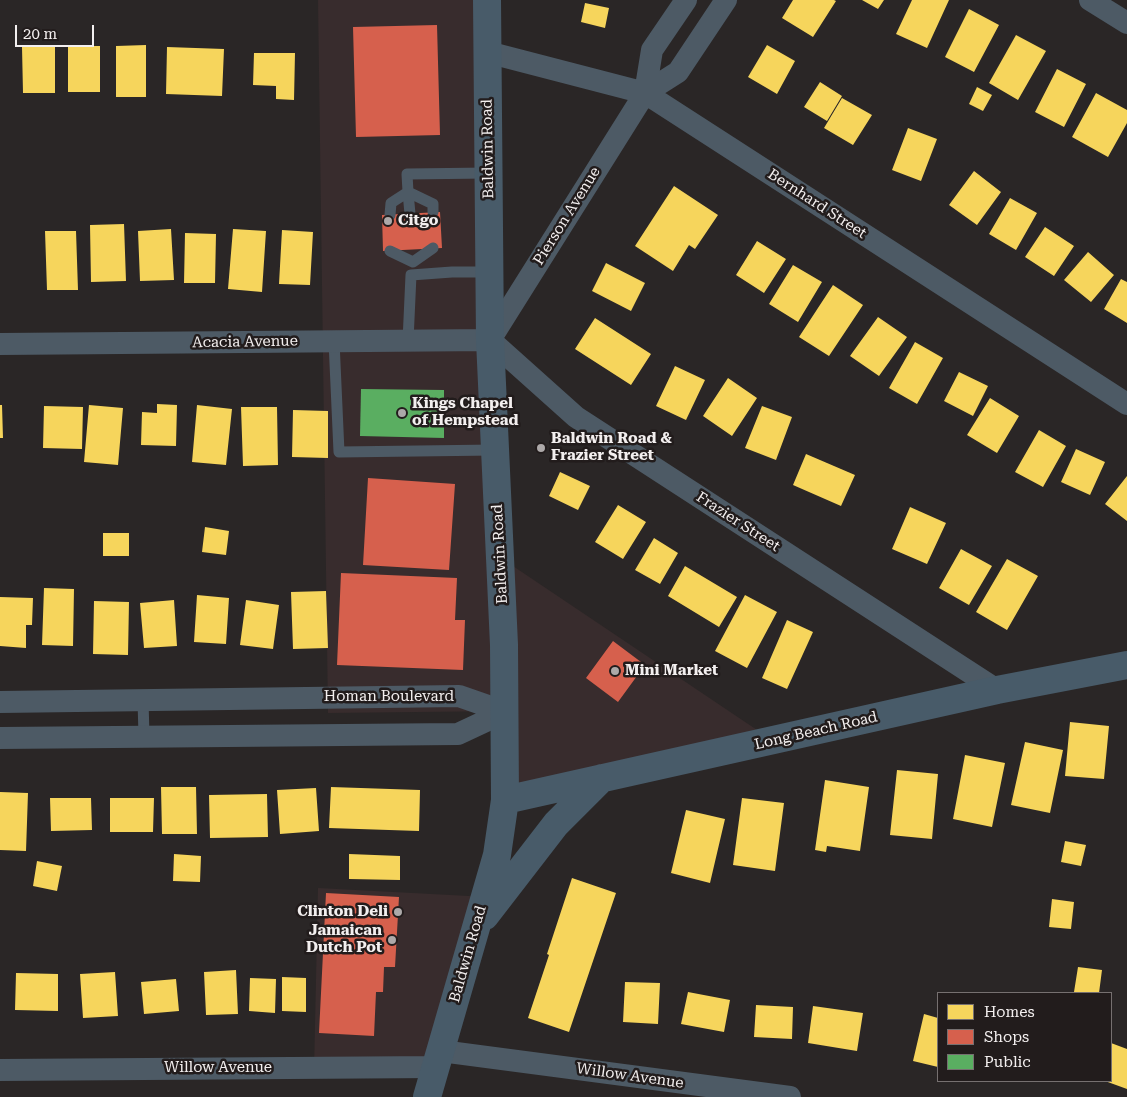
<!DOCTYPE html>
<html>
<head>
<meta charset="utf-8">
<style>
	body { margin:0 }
	#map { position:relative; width:1127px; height:1097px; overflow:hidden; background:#2a2626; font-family:"Roboto Serif",serif }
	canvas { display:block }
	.legend { position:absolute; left:937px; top:992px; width:175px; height:90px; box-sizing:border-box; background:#221c1c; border:1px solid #767070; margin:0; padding:6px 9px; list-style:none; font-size:15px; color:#f3efef }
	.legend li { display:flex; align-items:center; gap:10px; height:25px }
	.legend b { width:25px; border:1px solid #767070 }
	.scale { position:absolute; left:15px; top:25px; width:79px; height:22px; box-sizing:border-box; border:2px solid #f3efef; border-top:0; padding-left:6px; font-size:15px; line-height:18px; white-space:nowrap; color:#f3efef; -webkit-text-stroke:4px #221c1c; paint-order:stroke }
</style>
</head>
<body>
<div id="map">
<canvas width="1127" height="1097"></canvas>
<ul class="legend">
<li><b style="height:14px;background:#f6d55c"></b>Homes</li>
<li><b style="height:14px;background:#d6604d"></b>Shops</li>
<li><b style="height:14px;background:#5aae61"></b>Public</li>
</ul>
<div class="scale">20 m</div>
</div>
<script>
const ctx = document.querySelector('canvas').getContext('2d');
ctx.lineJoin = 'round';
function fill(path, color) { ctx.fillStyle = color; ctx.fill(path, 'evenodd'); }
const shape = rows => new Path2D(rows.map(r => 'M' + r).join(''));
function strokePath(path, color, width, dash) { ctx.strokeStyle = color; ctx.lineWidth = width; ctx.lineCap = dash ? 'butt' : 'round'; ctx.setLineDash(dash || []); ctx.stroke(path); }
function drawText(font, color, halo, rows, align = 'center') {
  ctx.font = font + ' "Roboto Serif",serif'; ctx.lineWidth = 5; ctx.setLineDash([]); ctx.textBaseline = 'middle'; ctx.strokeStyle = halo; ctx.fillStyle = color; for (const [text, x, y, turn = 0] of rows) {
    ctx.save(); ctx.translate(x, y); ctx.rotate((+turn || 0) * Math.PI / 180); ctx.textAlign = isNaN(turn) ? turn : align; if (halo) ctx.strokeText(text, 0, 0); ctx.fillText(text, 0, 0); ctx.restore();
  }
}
fill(shape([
	[318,0,493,0,504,560,763,734,511,801,508,711,328,713],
	[318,888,488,897,444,1076,314,1071]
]), '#382c2d');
fill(shape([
	[793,0,834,0,836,1,813,37,782,18],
	[862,0,884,0,878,9],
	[912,0,949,0,927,48,896,34],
	[585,3,609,8,605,28,581,22],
	[969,9,999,25,974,72,945,57],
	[1016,35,1046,51,1018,100,989,83],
	[146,45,146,97,116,97,116,46],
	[767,45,795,61,777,94,748,77],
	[55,46,55,93,23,93,22,47],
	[68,46,100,46,100,92,68,92],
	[167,47,224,49,222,96,166,94],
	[254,53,295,53,294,100,276,99,276,86,253,85],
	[1057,69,1086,84,1064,127,1035,112],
	[820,82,842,96,827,121,804,107],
	[977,87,992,95,983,111,969,104],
	[1096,93,1127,110,1127,123,1108,157,1072,137],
	[842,98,872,115,853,145,824,128],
	[908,128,937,139,921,181,892,170],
	[974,171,1001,192,977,225,949,205],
	[674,186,718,215,695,249,689,245,673,271,635,246],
	[1010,198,1037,213,1016,250,989,234],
	[124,224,126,281,91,282,90,225],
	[1045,227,1074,246,1054,276,1025,257],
	[171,229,174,280,140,281,138,231],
	[233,229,266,231,262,292,228,289],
	[282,230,313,232,310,285,279,284],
	[45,231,76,231,78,290,47,290],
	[185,233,216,234,215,283,184,283],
	[757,241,786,259,764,293,736,275],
	[1088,252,1114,275,1091,302,1064,280],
	[606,263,645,283,631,311,592,291],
	[793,265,822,282,798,322,769,304],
	[1121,279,1127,282,1127,323,1104,309],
	[833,285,863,305,829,356,799,337],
	[878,317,907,337,879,376,850,356],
	[595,318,651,354,631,385,575,349],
	[915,342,943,358,917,404,889,388],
	[675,366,705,380,686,420,656,406],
	[959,372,988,386,973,416,944,401],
	[728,378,757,398,732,436,703,416],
	[990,398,1019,416,997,453,967,435],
	[157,404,177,405,176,446,141,445,142,412,157,413],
	[0,405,2,405,3,438,0,438],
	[89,405,123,408,118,465,84,462],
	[197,405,232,409,226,465,192,462],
	[44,406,83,407,82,449,43,448],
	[762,406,792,417,776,460,745,448],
	[241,407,277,407,278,465,243,466],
	[293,410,328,411,328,458,292,457],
	[1039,430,1066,446,1043,487,1015,472],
	[1076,449,1105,462,1090,495,1061,482],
	[806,454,855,475,841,506,793,485],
	[560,472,590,486,578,510,549,496],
	[1127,476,1127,521,1105,504],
	[618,505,646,522,623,559,595,542],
	[910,507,946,523,927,564,892,549],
	[205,527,229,531,226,555,202,552],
	[103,533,129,533,129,556,103,556],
	[654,538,678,553,660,584,635,570],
	[961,549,992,566,969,605,939,588],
	[1007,559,1038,576,1007,630,976,612],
	[685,566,737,597,719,627,668,596],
	[44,588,74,589,73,646,42,645],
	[326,591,328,648,293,649,291,592],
	[197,595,229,598,226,644,194,642],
	[745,595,777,612,747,668,715,651],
	[0,597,33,598,32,625,26,625,26,648,0,646],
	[174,600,177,646,144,648,140,603],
	[246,600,279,605,273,649,240,645],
	[94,601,129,602,128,655,93,654],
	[787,620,813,632,787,689,762,678],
	[1070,722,1109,726,1104,779,1065,776],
	[1025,742,1063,750,1050,813,1011,805],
	[965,755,1005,763,992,827,953,819],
	[897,770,938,774,932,839,890,835],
	[825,780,869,787,860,851,827,846,826,852,815,850],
	[161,787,196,787,197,834,162,834],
	[331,787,420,790,419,831,329,828],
	[316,788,319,831,280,834,277,790],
	[0,792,28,793,26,851,0,850],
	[267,794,268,837,210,838,209,795],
	[50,798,91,798,92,830,51,831],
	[110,798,154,798,153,832,110,832],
	[742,798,784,803,775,871,733,865],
	[686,810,725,819,710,883,671,873],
	[1065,841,1086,845,1081,866,1061,862],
	[174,854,201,856,200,882,173,881],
	[349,854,400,856,400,880,349,879],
	[37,861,62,866,57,891,33,886],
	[572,878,616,893,569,1032,528,1018,549,955,547,954],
	[1052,899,1074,902,1071,929,1049,927],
	[1078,967,1102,970,1099,993,1074,992],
	[236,970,238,1014,206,1015,204,972],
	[115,972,118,1016,83,1018,80,974],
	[16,973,58,974,58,1011,15,1010],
	[282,977,306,978,306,1012,282,1011],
	[250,978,276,979,275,1013,249,1011],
	[176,979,179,1011,144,1014,141,982],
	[625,982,660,983,658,1024,623,1022],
	[688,992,730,1000,724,1032,681,1024],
	[756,1005,793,1007,792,1039,754,1037],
	[813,1006,863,1013,857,1051,808,1043],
	[924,1014,938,1018,938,1067,913,1061],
	[1111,1043,1127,1049,1127,1089,1105,1081,1111,1081]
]), '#f6d55c');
fill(shape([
	[437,25,440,135,356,137,353,27],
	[440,212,442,248,383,251,382,215],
	[368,478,455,484,449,570,363,565],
	[341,573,457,578,455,620,465,620,463,670,337,665],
	[613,641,645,665,618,702,586,678],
	[326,893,399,897,395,967,384,967,383,992,376,992,374,1036,319,1033]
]), '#d6604d');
fill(shape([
	[361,389,444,390,444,438,360,436]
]), '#5aae61');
strokePath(shape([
	[433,212,433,204,408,192,407,174,488,173],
	[390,215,391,203,408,192,410,214],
	[390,251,413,262,433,248],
	[334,341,339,452,495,450],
	[408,341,411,275,452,272,489,272],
	[143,700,144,736]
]), '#4d5a65', 11);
strokePath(shape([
	[1090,0,1127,23],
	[487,52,645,93,1127,404],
	[645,93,678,72,726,0],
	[490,340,576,417,997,690],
	[490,340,645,93,652,50,686,0],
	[0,344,490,340],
	[0,702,459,696,505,712],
	[0,738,458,734,505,712],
	[441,1051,790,1097],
	[0,1070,436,1067]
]), '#4d5a65', 22);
strokePath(shape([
	[505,800,997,690,1127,665],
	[485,916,556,824,602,778],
	[427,1097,497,855,505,800,504,645,490,340,487,0]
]), '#485b69', 28);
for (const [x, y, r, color] of [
	[388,221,5,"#ada9a9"],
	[402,413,5,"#ada9a9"],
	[541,448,5,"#ada9a9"],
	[615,671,5,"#ada9a9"],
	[398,912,5,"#ada9a9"],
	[392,940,5,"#ada9a9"]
]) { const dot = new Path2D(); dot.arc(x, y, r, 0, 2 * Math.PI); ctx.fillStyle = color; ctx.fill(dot); strokePath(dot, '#221c1c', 2); }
drawText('15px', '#f3efef', '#221c1c', [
	["Baldwin Road",488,149,-91],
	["Bernhard Street",817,204,33],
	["Pierson Avenue",567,216,-58],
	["Acacia Avenue",245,342,-1],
	["Frazier Street",738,522,33],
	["Baldwin Road",500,554,-93],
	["Homan Boulevard",389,697],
	["Long Beach Road",816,731,-13],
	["Baldwin Road",468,954,-74],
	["Willow Avenue",218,1068],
	["Willow Avenue",630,1076,8]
]);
drawText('bold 15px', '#f3efef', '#221c1c', [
	["Citgo",398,221],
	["Kings Chapel",412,404],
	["of Hempstead",412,421],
	["Baldwin Road &",551,439],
	["Frazier Street",551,456],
	["Mini Market",625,671],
	["Clinton Deli",388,912,"right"],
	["Jamaican",382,931,"right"],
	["Dutch Pot",382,948,"right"]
], 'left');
</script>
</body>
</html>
